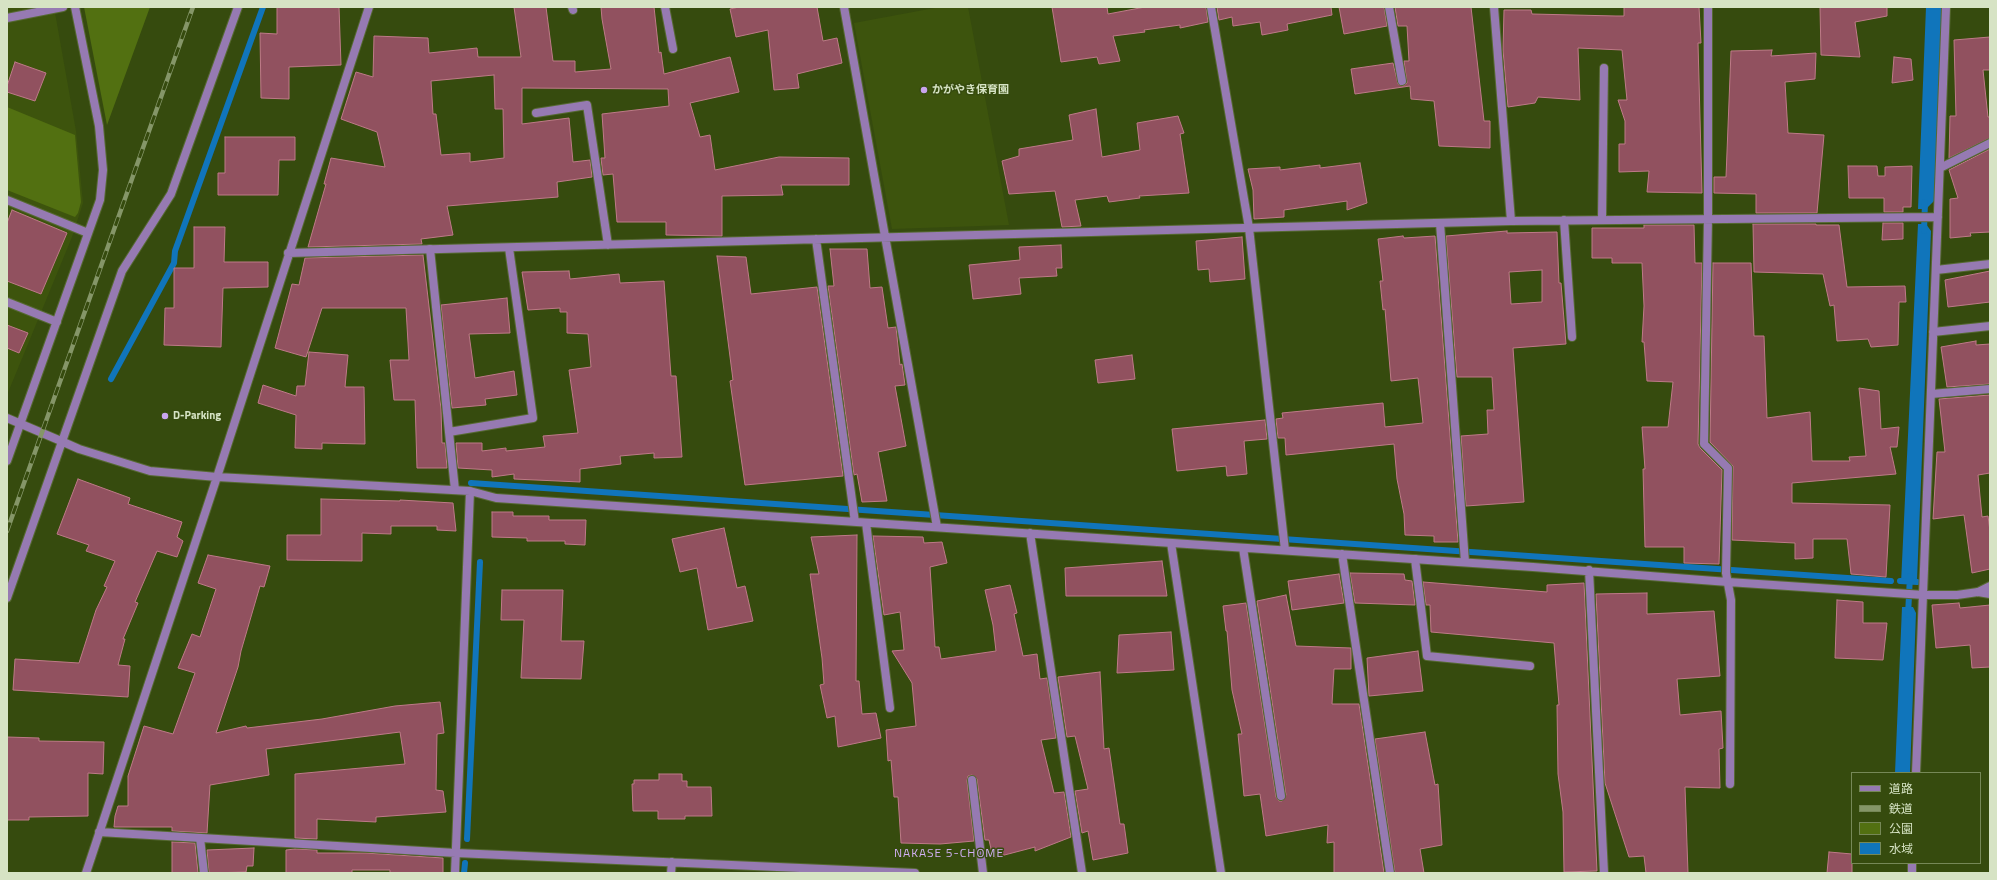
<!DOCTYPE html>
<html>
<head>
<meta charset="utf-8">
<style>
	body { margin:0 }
	#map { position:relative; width:1997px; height:880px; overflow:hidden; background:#364b0e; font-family:"Titillium Web","Noto Sans JP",sans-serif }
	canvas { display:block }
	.frame { position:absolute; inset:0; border:8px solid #d6e3c4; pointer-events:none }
	.legend { position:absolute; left:1851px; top:772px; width:130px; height:92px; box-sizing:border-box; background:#364b0e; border:1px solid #768857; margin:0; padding:5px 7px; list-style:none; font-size:12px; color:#d6e3c4 }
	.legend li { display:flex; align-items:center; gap:8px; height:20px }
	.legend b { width:20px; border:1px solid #768857 }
</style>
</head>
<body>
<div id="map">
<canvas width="1997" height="880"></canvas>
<div class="frame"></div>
<ul class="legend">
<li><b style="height:5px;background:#967ab2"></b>道路</li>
<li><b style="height:5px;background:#859668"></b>鉄道</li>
<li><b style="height:11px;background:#527011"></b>公園</li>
<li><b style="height:11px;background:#1075bb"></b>水域</li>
</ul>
</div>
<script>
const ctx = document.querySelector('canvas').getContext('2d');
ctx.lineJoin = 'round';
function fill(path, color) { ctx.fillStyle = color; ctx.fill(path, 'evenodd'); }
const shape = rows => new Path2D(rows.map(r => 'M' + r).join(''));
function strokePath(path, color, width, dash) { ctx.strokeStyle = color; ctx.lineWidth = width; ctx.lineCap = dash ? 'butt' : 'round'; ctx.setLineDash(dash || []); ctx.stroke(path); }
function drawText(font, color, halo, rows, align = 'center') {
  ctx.font = font + ' "Titillium Web","Noto Sans JP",sans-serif'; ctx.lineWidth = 3; ctx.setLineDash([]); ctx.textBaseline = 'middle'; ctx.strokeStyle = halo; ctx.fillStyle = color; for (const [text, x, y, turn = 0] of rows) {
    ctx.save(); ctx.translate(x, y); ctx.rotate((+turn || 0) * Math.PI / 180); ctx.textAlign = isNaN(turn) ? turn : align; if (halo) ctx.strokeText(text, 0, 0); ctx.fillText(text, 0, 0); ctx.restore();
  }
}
fill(shape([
	[7,7,54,7,76,131,83,203,72,237,7,395],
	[940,7,968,7,1009,225,892,229,854,23]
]), '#3d540d');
fill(shape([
	[84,7,150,7,107,125],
	[7,107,75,135,81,202,78,213,75,217,7,190]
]), '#527011');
fill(shape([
	[1926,7,1942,7,1934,201,1926,209,1918,209],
	[1918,224,1926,224,1931,231,1917,581,1912,584,1901,583],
	[1902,607,1913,607,1916,613,1910,773,1895,773]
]), '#1075bb');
strokePath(shape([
	[1924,231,1925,202],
	[111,379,174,263,175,251,263,7],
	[471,483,1891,581],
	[1900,581,1917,582],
	[1908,615,1910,576],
	[467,839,480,562],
	[464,873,465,863]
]), '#1075bb', 6);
const building = shape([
	[277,7,339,7,341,65,289,67,289,99,261,98,260,33,277,34,277,7],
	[514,7,546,7,553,61,575,61,575,72,611,69,602,19,601,7,654,7,659,53,661,52,664,74,730,57,739,92,690,103,700,137,710,135,715,170,779,157,849,158,849,185,781,185,783,195,722,196,722,236,666,235,666,222,617,222,613,174,603,175,601,158,605,158,602,114,669,106,668,89,522,88,522,124,569,118,573,162,590,160,592,177,557,182,558,197,447,206,453,235,421,239,422,244,308,247,326,184,324,184,331,158,385,167,377,132,341,119,356,72,373,77,374,36,428,38,429,53,477,48,478,57,521,57,514,7],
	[494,75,495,109,503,109,504,158,470,162,470,153,441,155,436,114,433,114,431,81,494,75],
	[739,7,817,7,823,41,837,38,842,63,797,74,799,88,774,90,768,30,736,37,730,9,739,7],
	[1052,7,1107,7,1108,14,1145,7,1206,7,1208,22,1180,28,1180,25,1144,30,1145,32,1113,36,1120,61,1099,64,1097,57,1061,62,1052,7],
	[1217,7,1331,7,1332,15,1287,24,1288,30,1262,35,1260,22,1233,26,1232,17,1219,20,1217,7],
	[1339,7,1384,7,1387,26,1344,34,1339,7],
	[1395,7,1471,7,1484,121,1490,121,1490,148,1439,146,1434,101,1411,99,1410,86,1355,94,1351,69,1393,63,1398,84,1403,86,1407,83,1404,61,1409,61,1407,26,1398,26,1395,7],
	[1624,7,1699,7,1701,43,1698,43,1702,193,1647,192,1649,171,1619,172,1619,144,1625,144,1625,121,1618,100,1627,100,1622,50,1578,48,1580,100,1538,97,1535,103,1508,107,1503,50,1504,10,1531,10,1532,14,1616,16,1624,16,1624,7],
	[1820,7,1887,7,1887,16,1855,22,1860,57,1821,55,1820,7],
	[1990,37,1990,70,1983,70,1988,117,1990,117,1990,138,1949,158,1950,116,1956,116,1954,40,1990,37],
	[1772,50,1771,56,1816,53,1815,79,1785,82,1788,133,1824,135,1817,213,1756,213,1756,194,1714,193,1714,177,1726,177,1731,51,1772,50],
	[1894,57,1911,59,1913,80,1892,83,1894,57],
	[15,62,46,73,35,101,7,92,7,86,15,62],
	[1096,109,1102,157,1140,150,1137,123,1178,116,1184,133,1180,134,1189,193,1139,196,1140,198,1109,202,1107,196,1075,200,1081,226,1062,227,1055,191,1009,194,1002,161,1019,156,1019,149,1073,140,1069,115,1096,109],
	[225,137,295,137,295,160,279,160,278,195,218,195,218,173,225,173,225,137],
	[1990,149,1990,232,1970,233,1971,236,1950,238,1950,199,1958,198,1949,170,1990,149],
	[1360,163,1367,203,1347,210,1347,201,1284,210,1284,217,1254,219,1253,190,1248,169,1280,167,1280,170,1320,165,1320,168,1360,163],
	[1848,166,1877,166,1878,176,1885,176,1885,167,1912,166,1911,207,1903,207,1903,212,1884,212,1884,198,1849,198,1848,166],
	[12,210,67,233,41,294,7,281,7,223,12,210],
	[1883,223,1903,223,1903,239,1882,240,1883,223],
	[1753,224,1816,224,1816,225,1839,225,1847,287,1905,286,1906,302,1899,302,1898,345,1871,347,1868,339,1837,341,1834,305,1830,306,1823,274,1754,272,1753,224],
	[1644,225,1694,225,1695,263,1702,263,1698,444,1700,448,1722,470,1719,564,1684,563,1684,547,1645,547,1643,469,1645,469,1642,427,1668,427,1673,382,1647,381,1644,342,1642,342,1644,306,1642,263,1612,263,1612,258,1592,258,1592,228,1644,228,1644,225],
	[194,227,225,227,224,262,268,262,268,287,223,288,221,347,164,345,165,308,174,308,174,268,194,268,194,227],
	[1507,231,1507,233,1557,232,1559,283,1561,283,1566,344,1513,348,1524,502,1466,506,1461,436,1488,434,1487,410,1494,410,1492,377,1457,377,1446,236,1507,231],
	[1542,270,1542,302,1511,304,1509,272,1542,270],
	[1403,236,1404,238,1435,236,1458,542,1434,542,1434,536,1405,535,1404,514,1397,479,1394,444,1286,455,1285,438,1278,438,1276,419,1283,418,1282,413,1383,403,1385,427,1423,423,1418,378,1391,381,1385,309,1383,310,1380,281,1383,281,1378,239,1403,236],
	[1242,237,1245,279,1210,282,1209,269,1198,270,1196,241,1242,237],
	[1061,245,1062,268,1056,268,1057,276,1019,278,1021,294,973,299,969,265,1020,260,1019,247,1061,245],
	[830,249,867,249,870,288,882,287,888,328,896,327,900,365,902,364,905,385,895,386,906,446,878,452,887,501,862,502,857,474,854,475,828,286,834,286,830,249],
	[423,255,441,409,442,443,445,443,447,468,417,468,415,400,394,400,390,360,409,360,406,308,322,308,306,357,275,348,292,284,299,285,305,258,423,255],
	[717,256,746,257,751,294,817,287,843,476,745,485,730,381,733,380,717,256],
	[1713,263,1751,263,1754,336,1764,336,1767,418,1810,412,1812,461,1850,461,1849,457,1866,456,1859,388,1879,391,1881,429,1899,427,1897,447,1890,447,1896,474,1792,483,1792,503,1890,505,1886,577,1851,574,1847,539,1813,539,1813,558,1795,559,1795,543,1732,540,1733,466,1710,442,1713,263],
	[569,271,570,279,619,274,620,283,664,281,671,376,676,376,682,457,654,458,654,453,620,456,621,464,580,469,580,482,514,479,514,474,492,477,492,470,458,468,456,443,482,443,482,451,506,448,506,451,545,447,543,436,578,433,569,370,591,367,588,334,567,333,567,312,560,312,560,308,528,310,522,272,569,271],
	[1990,271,1990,302,1948,307,1945,280,1990,271],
	[507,298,510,333,469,334,475,378,514,371,517,395,485,399,486,405,452,408,441,305,507,298],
	[7,325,28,333,19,353,7,348,7,325],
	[1976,341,1976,345,1990,344,1990,384,1947,387,1941,347,1976,341],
	[309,352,348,355,345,387,364,387,365,444,322,443,322,449,295,448,296,415,258,403,263,385,296,396,297,386,305,386,309,352],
	[1132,355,1135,379,1098,383,1095,360,1132,355],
	[1990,395,1990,473,1978,475,1982,517,1988,516,1990,531,1990,569,1972,573,1964,515,1933,519,1937,452,1945,452,1939,399,1990,395],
	[1265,420,1267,439,1244,441,1247,474,1227,476,1226,466,1177,471,1172,429,1265,420],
	[78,479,130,498,128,504,182,522,177,537,183,541,177,557,157,551,135,602,138,603,123,639,125,639,118,665,130,666,128,697,13,690,15,659,79,663,96,610,107,587,104,586,115,561,86,551,89,545,57,534,78,479],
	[321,499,400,501,400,500,453,503,456,531,437,530,437,526,391,526,391,534,362,533,362,561,287,560,287,535,321,535,321,499],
	[492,512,513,512,513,516,549,516,549,520,586,520,585,545,565,544,565,541,527,541,527,538,492,537,492,512],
	[724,528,737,588,745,586,753,621,708,630,697,568,680,572,672,539,724,528],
	[857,535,856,681,859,681,862,714,876,713,881,738,838,747,835,716,827,718,820,685,824,684,822,658,810,574,819,574,811,537,857,535],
	[873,536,923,537,924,543,942,542,947,563,930,567,935,647,939,647,941,659,996,651,993,625,985,590,1010,585,1017,613,1014,614,1023,656,1037,654,1040,679,1047,678,1056,738,1041,740,1054,793,1064,792,1071,837,1035,851,1035,847,993,858,989,840,985,840,977,779,972,775,968,776,967,781,974,841,940,844,901,843,898,797,894,797,891,760,888,761,886,730,916,726,912,683,892,651,904,650,900,612,884,615,873,536],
	[208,555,270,566,264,587,260,586,241,651,238,667,216,733,246,726,247,728,322,719,395,706,440,702,444,733,437,734,436,790,443,791,446,812,376,817,376,822,317,819,317,839,295,838,295,774,405,764,400,732,266,749,269,775,210,785,207,833,172,831,172,827,114,827,115,816,118,806,128,806,128,776,144,726,173,734,195,673,178,668,192,634,200,637,216,589,198,583,208,555],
	[1162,561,1167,596,1066,596,1065,568,1162,561],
	[1350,573,1404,574,1405,580,1412,581,1415,605,1355,603,1350,573],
	[1339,574,1344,603,1292,610,1288,581,1339,574],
	[1423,582,1547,592,1547,585,1584,583,1597,871,1564,872,1563,812,1558,774,1557,705,1559,705,1554,643,1431,632,1430,605,1426,605,1423,582],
	[502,590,563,590,561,641,584,641,581,679,521,678,524,620,501,620,502,590],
	[1647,593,1647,614,1714,611,1720,676,1677,679,1680,715,1721,711,1723,748,1719,749,1720,788,1685,787,1688,873,1646,873,1644,856,1629,857,1605,783,1596,594,1647,593],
	[1286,595,1296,646,1351,648,1351,669,1334,669,1332,704,1359,704,1384,873,1334,873,1334,842,1327,843,1328,825,1266,836,1260,794,1244,796,1238,734,1242,734,1232,690,1227,631,1226,631,1223,606,1246,603,1276,797,1279,801,1282,801,1286,795,1257,601,1286,595],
	[1837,600,1863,602,1863,623,1887,623,1883,660,1835,658,1837,600],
	[1959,603,1960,608,1990,605,1990,667,1972,668,1970,645,1936,648,1932,605,1959,603],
	[1171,632,1174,670,1117,673,1119,635,1171,632],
	[1418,651,1423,691,1369,696,1367,658,1418,651],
	[1100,672,1104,749,1109,748,1120,824,1124,824,1128,853,1093,860,1088,831,1082,833,1075,791,1088,789,1075,736,1067,737,1058,677,1100,672],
	[1425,732,1435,785,1438,784,1442,845,1420,849,1424,873,1395,873,1375,739,1425,732],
	[7,737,39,738,39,741,104,742,103,774,88,773,88,816,29,817,29,820,7,820,7,737],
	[659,774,682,774,682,781,687,781,687,787,711,787,712,816,685,816,685,819,658,819,658,811,633,811,632,784,634,784,634,780,659,780,659,774],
	[172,842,195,843,198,873,172,873,172,842],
	[254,848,253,866,247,866,246,872,209,873,207,850,254,848],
	[295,849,317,850,317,853,365,853,443,858,443,873,390,873,390,870,352,870,352,873,286,873,286,850,295,849],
	[1829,852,1852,854,1852,873,1827,873,1829,852]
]);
fill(building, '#91515f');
strokePath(building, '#be7a88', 1);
const service = shape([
	[572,7,573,10],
	[430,249,455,490],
	[449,432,533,418,509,248],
	[1415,559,1427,656,1530,666]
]);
const minor = shape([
	[665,7,673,49],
	[844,7,937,527],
	[1211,7,1249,228,1285,550],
	[1389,7,1402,81],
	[1494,7,1511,221],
	[1708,7,1708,218,1704,444,1728,468,1726,573,1731,600,1730,784],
	[7,18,63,7],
	[536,113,587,105,608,245],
	[1940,168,1990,143],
	[7,200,88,233],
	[1602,219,1604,68],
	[1564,220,1572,337],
	[1440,223,1465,562],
	[816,239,855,522],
	[288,253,1511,221,1938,217],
	[1936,270,1990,264],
	[7,302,57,322],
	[1933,332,1990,326],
	[1931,394,1990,389],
	[61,441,79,449,150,471,217,477,470,491,496,498,1533,567,1728,582,1924,595,1957,595,1978,592,1990,594],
	[7,461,100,200,103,170,99,126,75,7],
	[866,523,890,708],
	[1030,533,1082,873],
	[1171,543,1221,873],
	[1243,548,1281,796],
	[1342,554,1390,873],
	[1589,570,1604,873],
	[7,598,122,271,171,194,238,7],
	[1916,773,1946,7],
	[972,780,983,873],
	[99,832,456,853,915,873],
	[200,838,204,873],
	[86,873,217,477,369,7],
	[455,873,470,491],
	[671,873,672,862],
	[1912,873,1912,863]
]);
const tertiary = shape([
	[7,418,61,441],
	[1978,592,1990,586]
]);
strokePath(service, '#566932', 10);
strokePath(minor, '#566932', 10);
strokePath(tertiary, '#566932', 10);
strokePath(service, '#967ab2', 8);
strokePath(minor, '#967ab2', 8);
strokePath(tertiary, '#967ab2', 8);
const rail = shape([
	[7,531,193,7]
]);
strokePath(rail, '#859668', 4.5);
strokePath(rail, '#364b0e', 3, [9]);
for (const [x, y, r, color] of [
	[924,90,4,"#c9a5ee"],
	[165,416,4,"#c9a5ee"]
]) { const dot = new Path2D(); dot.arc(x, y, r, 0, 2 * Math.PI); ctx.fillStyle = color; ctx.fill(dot); strokePath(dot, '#364b0e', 1.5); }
drawText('bold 11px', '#d6e3c4', '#364b0e', [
	["かがやき保育園",932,90],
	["D-Parking",173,416]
], 'left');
ctx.letterSpacing = '1px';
drawText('12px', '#d1b0f4', '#364b0e', [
	["NAKASE 5-CHOME",949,854]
]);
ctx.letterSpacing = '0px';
</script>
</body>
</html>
